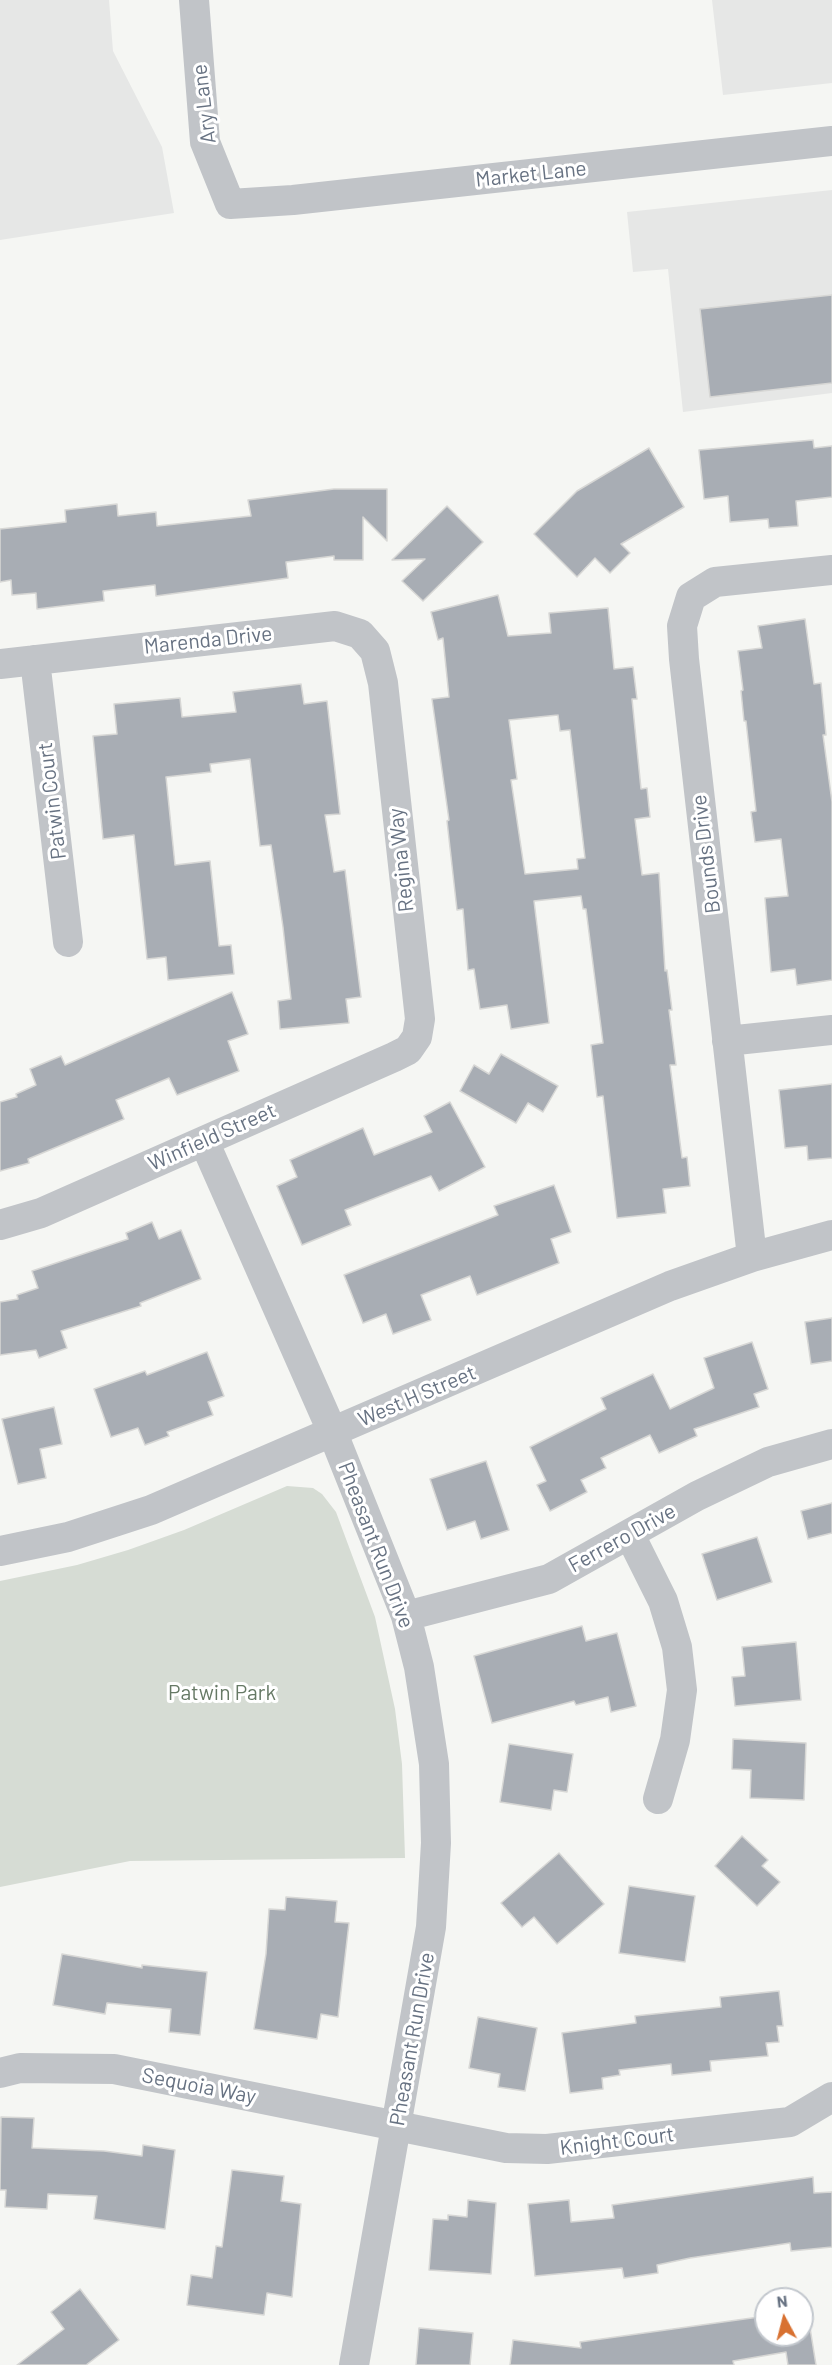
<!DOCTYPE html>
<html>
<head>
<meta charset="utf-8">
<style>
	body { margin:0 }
	#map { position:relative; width:832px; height:2365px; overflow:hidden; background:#f5f6f3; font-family:Barlow,sans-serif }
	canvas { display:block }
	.north { position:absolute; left:754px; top:2287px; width:60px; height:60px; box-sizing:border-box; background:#fff; border:2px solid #c2c7cd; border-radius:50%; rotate:353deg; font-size:16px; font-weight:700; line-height:24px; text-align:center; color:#677282 }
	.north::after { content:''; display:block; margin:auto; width:21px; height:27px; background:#d87131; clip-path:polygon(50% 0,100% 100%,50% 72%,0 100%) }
</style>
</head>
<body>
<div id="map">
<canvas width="832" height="2365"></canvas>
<div class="north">N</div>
</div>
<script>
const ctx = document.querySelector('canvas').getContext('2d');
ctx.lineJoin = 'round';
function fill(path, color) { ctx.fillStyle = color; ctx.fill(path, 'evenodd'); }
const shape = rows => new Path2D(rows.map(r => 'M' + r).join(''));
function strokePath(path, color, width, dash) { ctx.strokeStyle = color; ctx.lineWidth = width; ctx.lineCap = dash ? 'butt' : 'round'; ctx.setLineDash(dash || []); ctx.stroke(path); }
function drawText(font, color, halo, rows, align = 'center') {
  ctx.font = font + ' Barlow,sans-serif'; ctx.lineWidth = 6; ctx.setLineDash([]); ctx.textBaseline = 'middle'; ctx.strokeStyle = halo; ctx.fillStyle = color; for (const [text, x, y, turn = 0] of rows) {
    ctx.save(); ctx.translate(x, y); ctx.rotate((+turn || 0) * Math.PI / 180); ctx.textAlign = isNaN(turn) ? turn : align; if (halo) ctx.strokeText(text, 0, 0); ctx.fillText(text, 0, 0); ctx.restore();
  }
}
fill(shape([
	[0,0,109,0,113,51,162,147,174,213,0,240],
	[712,0,832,0,832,83,723,95],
	[832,190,832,393,683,412,668,269,633,272,627,212]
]), '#e6e7e6');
fill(shape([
	[287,1486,313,1488,322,1494,336,1512,375,1617,395,1709,402,1764,405,1858,130,1861,0,1887,0,1581,77,1565,128,1550,184,1530]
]), '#d6dcd4');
const building = shape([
	[832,295,832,383,710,397,700,309,832,295],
	[813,440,814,448,832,446,832,497,796,501,798,526,769,528,768,519,730,522,728,496,704,499,699,450,813,440],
	[649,448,684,507,621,544,630,553,610,573,595,558,577,577,534,534,577,491,649,448],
	[334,489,387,489,387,541,363,517,363,560,334,560,334,556,286,562,288,578,156,596,155,585,103,591,104,601,37,609,36,593,12,595,11,580,0,582,0,529,66,522,65,510,117,504,118,516,156,512,157,526,251,516,248,500,334,489],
	[447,506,483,542,423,601,402,581,425,559,392,560,447,506],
	[498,595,508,636,551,633,549,613,608,608,614,669,633,667,637,699,632,699,641,789,647,788,650,817,635,819,642,875,659,873,665,971,667,970,672,1010,669,1010,676,1065,670,1065,682,1158,687,1157,690,1186,663,1189,666,1213,617,1218,603,1096,597,1097,591,1045,603,1043,586,909,583,909,581,896,534,901,549,1023,511,1029,507,1005,480,1009,474,969,468,970,463,909,457,910,447,821,449,820,432,699,449,697,443,638,438,640,431,612,498,595],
	[558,715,560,731,570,730,585,858,577,859,578,869,525,874,511,780,517,779,509,720,558,715],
	[805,619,814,684,821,683,826,735,823,735,832,802,832,980,797,985,795,969,771,972,765,898,788,896,781,839,755,842,751,812,756,811,746,721,744,721,741,691,743,690,738,651,762,648,758,626,805,619],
	[301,684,304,704,327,701,340,814,325,815,334,872,345,870,361,997,346,999,349,1023,280,1029,278,1001,291,999,283,927,271,845,260,846,250,759,210,764,211,772,166,777,175,865,210,861,219,946,231,945,234,974,168,980,166,957,147,959,134,835,103,839,93,736,117,734,114,704,180,698,182,717,236,712,233,692,301,684],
	[232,992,248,1034,228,1041,239,1071,177,1095,169,1078,116,1100,124,1119,28,1159,29,1163,0,1171,0,1102,17,1097,16,1094,36,1085,30,1069,61,1056,65,1065,232,992],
	[501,1054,558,1086,543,1112,528,1103,516,1123,460,1091,474,1065,489,1074,501,1054],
	[832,1084,832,1158,808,1160,807,1146,785,1148,779,1090,832,1084],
	[450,1102,485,1167,439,1191,431,1176,345,1210,351,1225,302,1245,277,1186,297,1177,290,1160,363,1128,374,1155,432,1132,424,1116,450,1102],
	[554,1185,571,1232,551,1239,559,1263,477,1295,470,1276,421,1295,431,1320,393,1334,386,1314,363,1323,344,1275,498,1215,494,1206,554,1185],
	[152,1222,159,1239,181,1230,201,1279,140,1303,141,1306,61,1331,67,1348,39,1358,36,1350,0,1355,0,1302,18,1299,17,1295,38,1288,32,1271,128,1239,126,1233,152,1222],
	[832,1318,832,1361,811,1364,805,1322,832,1318],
	[752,1342,768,1389,754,1394,759,1407,694,1429,697,1436,659,1453,650,1435,601,1458,606,1468,581,1480,587,1492,550,1511,537,1485,546,1481,530,1447,606,1409,601,1398,653,1374,670,1409,714,1388,704,1358,752,1342],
	[207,1352,224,1396,208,1402,213,1415,167,1432,169,1436,145,1445,138,1428,111,1437,94,1389,145,1371,147,1375,207,1352],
	[54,1407,62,1444,40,1449,46,1478,18,1484,2,1419,54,1407],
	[486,1461,509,1530,481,1539,475,1521,447,1530,430,1479,486,1461],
	[832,1503,832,1533,808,1539,801,1511,832,1503],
	[757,1537,772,1582,717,1600,702,1554,757,1537],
	[582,1626,586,1641,617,1633,636,1706,611,1712,608,1697,576,1705,574,1701,492,1723,474,1656,582,1626],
	[796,1642,801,1700,735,1706,732,1677,745,1676,742,1647,796,1642],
	[733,1739,806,1743,804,1800,750,1798,751,1770,732,1769,733,1739],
	[509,1744,573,1754,567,1792,554,1790,551,1810,500,1802,509,1744],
	[742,1836,768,1860,762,1866,780,1882,757,1906,715,1866,742,1836],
	[559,1853,604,1904,557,1944,534,1917,522,1927,501,1903,559,1853],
	[629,1886,695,1896,685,1962,619,1953,629,1886],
	[286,1897,337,1901,335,1922,349,1923,338,2017,321,2014,317,2039,254,2029,266,1954,269,1909,285,1910,286,1897],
	[62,1954,142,1968,142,1965,207,1972,200,2035,169,2032,171,2009,107,2003,105,2014,53,2005,62,1954],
	[779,1991,783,2026,777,2026,779,2042,766,2043,768,2056,710,2061,711,2071,672,2075,671,2064,619,2070,620,2075,602,2078,603,2089,570,2093,562,2033,636,2023,635,2016,721,2007,720,1997,779,1991],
	[478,2017,537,2028,525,2091,498,2087,500,2074,469,2068,478,2017],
	[1,2117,34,2118,32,2148,104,2151,142,2156,143,2145,175,2150,165,2229,94,2219,97,2196,48,2194,47,2209,5,2207,6,2190,0,2190,1,2117],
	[232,2170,284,2176,281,2201,301,2204,292,2297,267,2293,264,2315,187,2305,191,2275,212,2278,216,2246,222,2247,232,2170],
	[813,2177,814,2193,832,2192,832,2247,791,2251,790,2243,690,2258,657,2265,658,2273,624,2278,622,2268,535,2276,528,2204,569,2200,571,2222,614,2218,612,2205,813,2177],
	[468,2200,496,2203,491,2274,429,2270,433,2219,448,2220,448,2215,467,2217,468,2200],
	[80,2289,119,2340,86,2365,17,2365,64,2329,51,2312,80,2289],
	[807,2309,816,2365,788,2365,786,2352,733,2361,734,2365,510,2365,513,2340,581,2348,580,2342,766,2316,766,2335,802,2335,802,2310,807,2309],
	[419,2328,473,2333,470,2365,416,2365,419,2328]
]);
fill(building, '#a8adb4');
strokePath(building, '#d7d7d5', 1.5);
strokePath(shape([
	[194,0,205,142,230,204,293,200,832,141],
	[35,660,68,942],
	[0,664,335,626,360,634,375,651,383,683,420,1019,417,1037,408,1050,394,1057,41,1213,0,1225],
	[727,1041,832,1030],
	[204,1141,332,1431,406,1616,419,1667,434,1764,436,1843,431,1927,354,2365],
	[752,1257,684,659,682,626,691,597,715,582,832,570],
	[630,1535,663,1601,677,1647,682,1690,675,1740,658,1799],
	[0,1551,68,1537,151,1510,670,1286,752,1257,832,1235],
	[406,1616,549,1579,697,1496,768,1462,832,1444],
	[0,2073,20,2068,114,2069,506,2148,547,2149,790,2122,832,2097]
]), '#c1c4c8', 30);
drawText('21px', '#677282', '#fff', [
	["Ary Lane",204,104,-97],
	["Market Lane",531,174,-6],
	["Marenda Drive",208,640,-6],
	["Patwin Court",52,801,-97],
	["Bounds Drive",706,854,-97],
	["Regina Way",401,860,-96],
	["Winfield Street",212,1137,-24],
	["West H Street",417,1396,-23],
	["Ferrero Drive",622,1538,-29],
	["Pheasant Run Drive",376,1545,69],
	["Pheasant Run Drive",412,2039,-80],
	["Sequoia Way",199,2086,11],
	["Knight Court",617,2141,-7]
]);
drawText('21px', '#667965', '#fff', [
	["Patwin Park",222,1693]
]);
</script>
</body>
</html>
